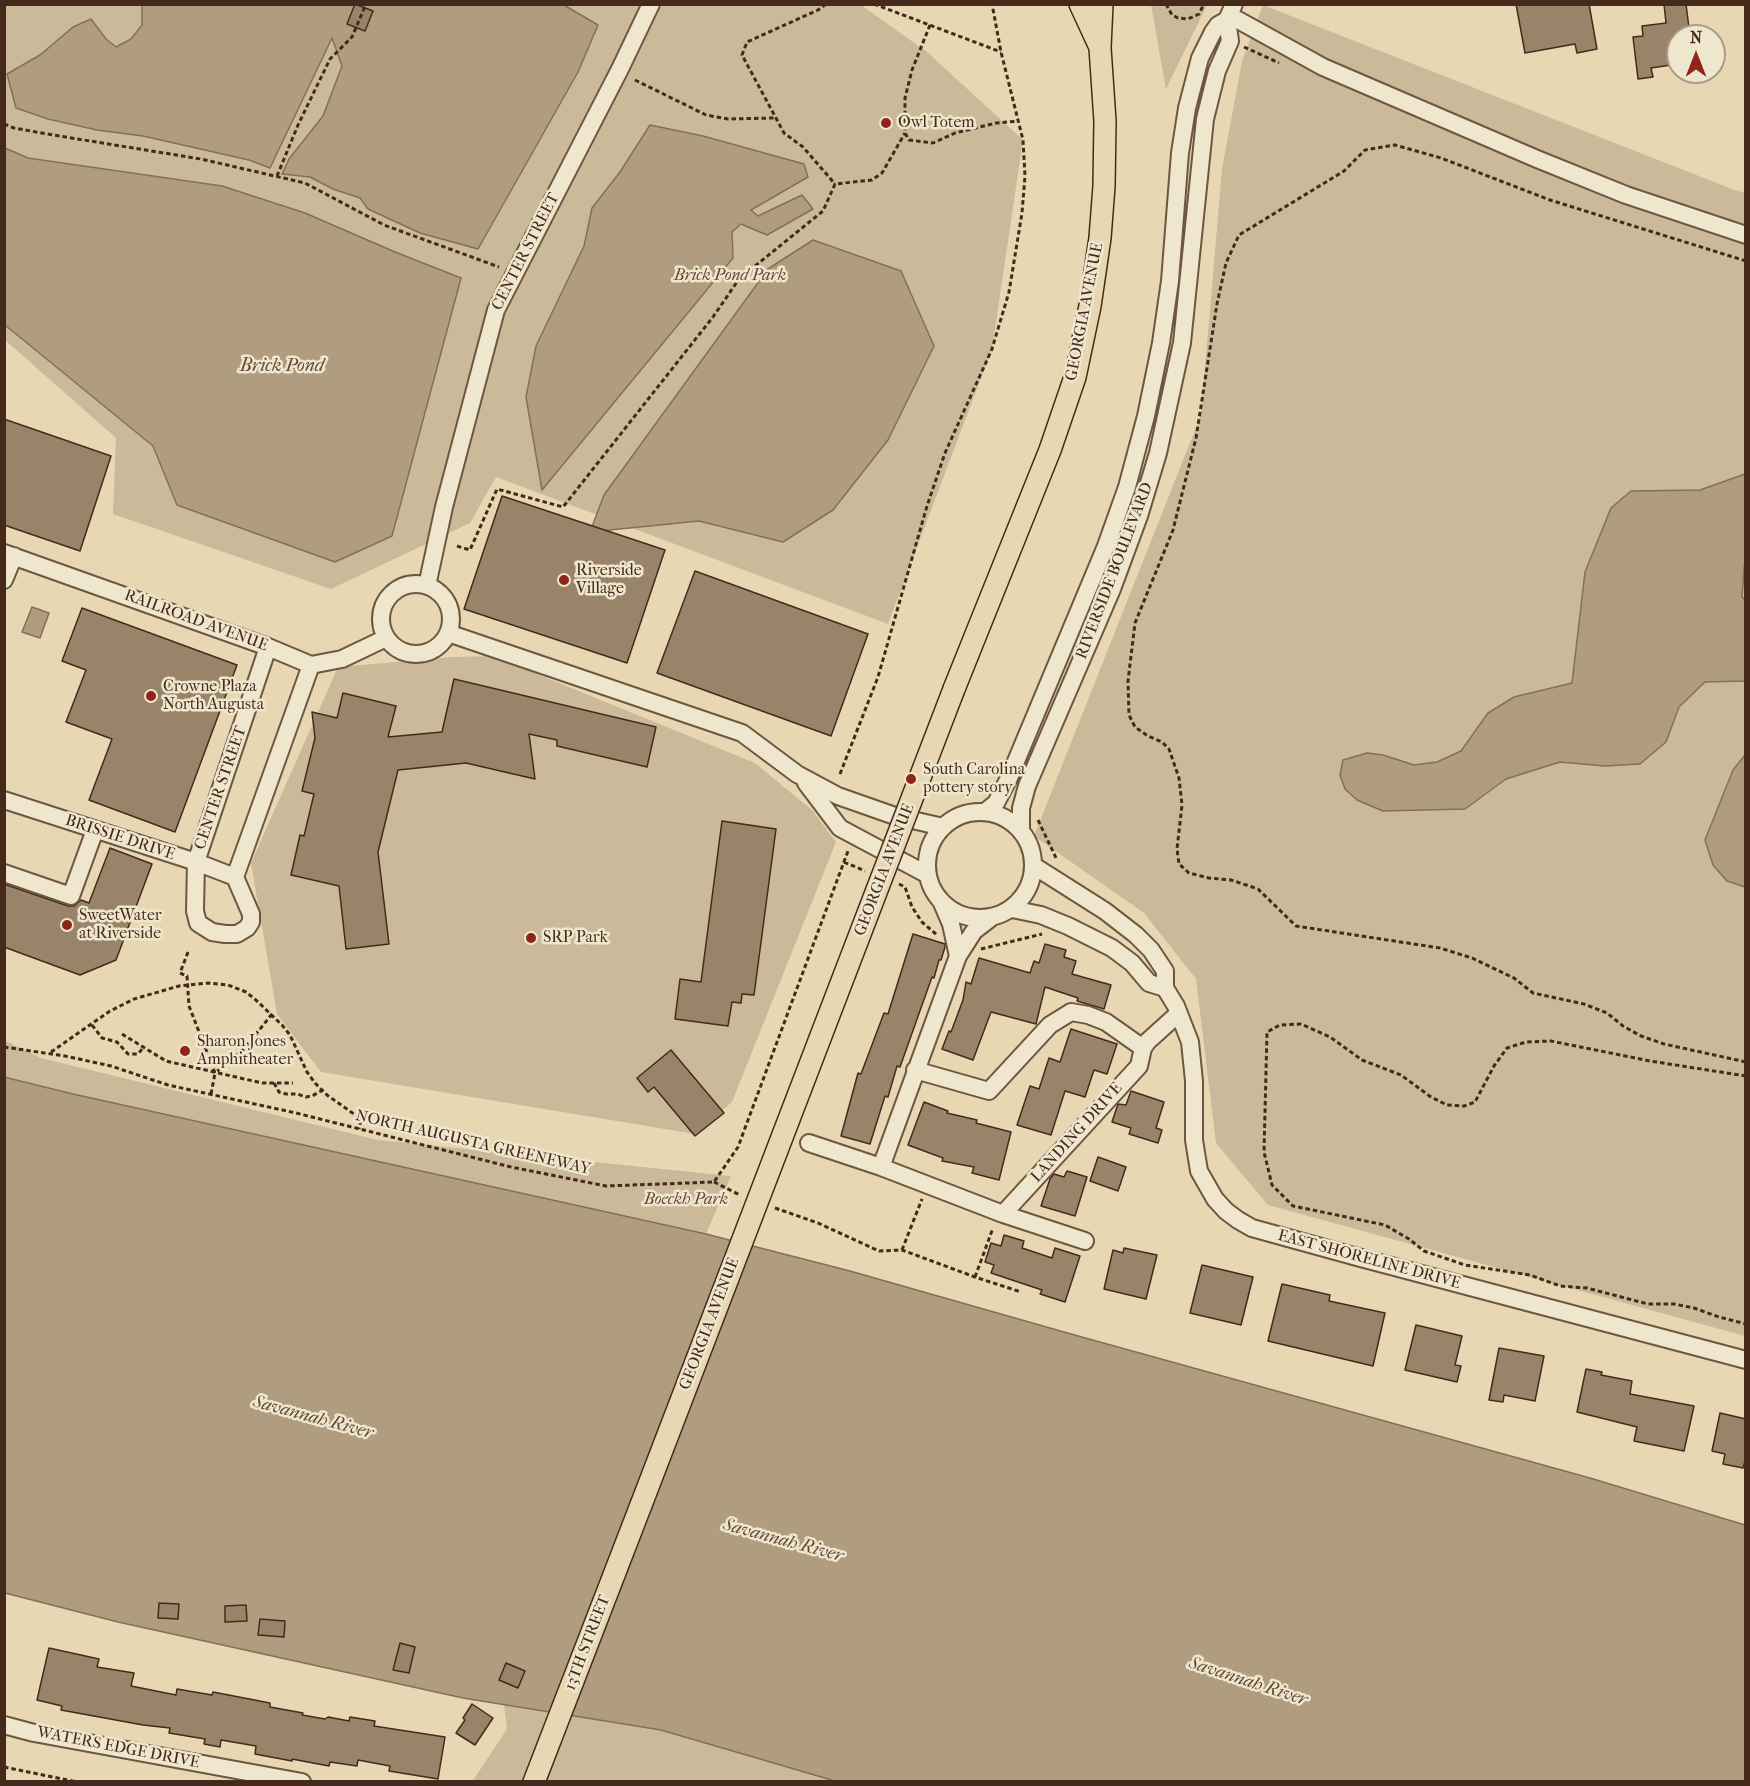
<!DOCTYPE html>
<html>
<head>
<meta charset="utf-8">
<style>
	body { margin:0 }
	#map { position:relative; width:1750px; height:1786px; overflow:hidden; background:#e7d8b3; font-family:"IM FELL French Canon",serif }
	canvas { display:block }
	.frame { position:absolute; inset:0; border:6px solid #452a1b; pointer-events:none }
	.north { position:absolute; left:1666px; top:24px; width:60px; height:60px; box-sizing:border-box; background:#efe6ce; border:2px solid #ab9b86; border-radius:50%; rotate:0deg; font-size:16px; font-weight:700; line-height:24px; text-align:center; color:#452a1b }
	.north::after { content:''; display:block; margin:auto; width:21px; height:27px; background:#8f2418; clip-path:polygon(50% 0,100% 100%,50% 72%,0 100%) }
</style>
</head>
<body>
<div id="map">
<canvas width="1750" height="1786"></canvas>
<div class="frame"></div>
<div class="north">N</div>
</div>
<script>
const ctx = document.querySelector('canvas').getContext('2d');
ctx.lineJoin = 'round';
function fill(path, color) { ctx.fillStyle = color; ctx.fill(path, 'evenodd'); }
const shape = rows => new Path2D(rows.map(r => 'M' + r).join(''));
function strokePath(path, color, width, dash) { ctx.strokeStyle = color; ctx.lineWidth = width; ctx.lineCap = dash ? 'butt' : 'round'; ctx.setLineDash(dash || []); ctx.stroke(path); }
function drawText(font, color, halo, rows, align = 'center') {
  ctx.font = font + ' "IM FELL French Canon",serif'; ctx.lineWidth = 5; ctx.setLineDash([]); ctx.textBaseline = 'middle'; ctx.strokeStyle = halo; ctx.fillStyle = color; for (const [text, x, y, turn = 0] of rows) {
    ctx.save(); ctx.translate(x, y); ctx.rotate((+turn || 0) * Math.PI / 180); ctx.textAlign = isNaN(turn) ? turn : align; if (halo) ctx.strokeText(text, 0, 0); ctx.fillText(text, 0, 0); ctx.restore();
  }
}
fill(shape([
	[5,5,861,5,927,52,1023,140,992,349,888,624,496,477,470,523,331,589,113,514,116,438,5,340],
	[1151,5,1207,5,1166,89],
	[1263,5,1732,189,1745,193,1745,1336,1268,1205,1216,1143,1196,979,1144,913,1034,836,1201,415,1222,169,1242,61],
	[493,656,755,763,812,810,836,842,732,1102,695,1134,321,1072,277,1014,251,863,338,667,453,657],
	[4,1040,41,1058,378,1140,731,1176,706,1234,73,1094,5,1077],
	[504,1704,661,1730,835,1781,472,1782,507,1729]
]), '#cbba99');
const water = shape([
	[562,4,598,25,578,72,478,249,420,233,368,209,360,198,333,189,310,177,282,174,289,159,323,116,342,66,332,38,270,168,249,160,143,136,97,130,48,119,16,108,7,74,40,55,73,27,91,19,106,39,116,47,131,39,142,25,142,5,562,4],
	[650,125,703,136,804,164,808,177,751,210,758,216,802,195,813,209,767,235,741,224,732,232,733,258,542,490,526,397,536,346,584,246,592,208,620,172,650,125],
	[5,148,28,158,222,186,305,213,395,252,461,278,392,536,335,562,177,505,153,446,5,325,5,148],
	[813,240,901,271,934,346,888,440,833,510,783,542,699,521,590,532,604,495,768,269,813,240],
	[1745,474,1746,544,1742,597,1746,601,1745,681,1705,682,1679,707,1666,742,1640,764,1605,766,1560,762,1506,779,1465,809,1383,811,1357,800,1345,789,1340,775,1343,760,1367,753,1383,755,1414,765,1437,762,1461,751,1488,713,1514,697,1572,683,1585,572,1611,508,1631,491,1700,490,1745,474],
	[32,607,49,613,40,638,22,632,32,607],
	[1745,755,1745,887,1727,881,1713,865,1705,840,1733,770,1745,755],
	[4,1077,73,1094,706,1234,850,1271,1071,1334,1590,1478,1745,1525,1745,1781,835,1781,661,1730,463,1698,118,1622,5,1593,4,1077]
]);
fill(water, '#b09d7f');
strokePath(water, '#856f57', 1.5);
const building = shape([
	[355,4,373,11,365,31,347,24,355,4],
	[1516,4,1589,4,1597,49,1577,53,1575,44,1525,53,1516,4],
	[1664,4,1686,4,1690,36,1678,36,1678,64,1651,68,1653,77,1638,79,1633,37,1643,36,1642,26,1666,23,1664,4],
	[4,419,111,456,80,551,4,525,4,419],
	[502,496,665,550,627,663,464,609,502,496],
	[695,571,868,634,831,736,657,673,695,571],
	[82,608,237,665,175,832,89,800,112,739,66,722,86,670,62,661,82,608],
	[454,679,656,727,647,767,557,746,557,740,529,734,535,779,466,763,398,770,378,852,389,944,346,949,339,886,291,875,300,835,304,836,314,794,302,791,315,738,312,712,337,718,343,693,396,706,388,737,442,732,454,679],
	[722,821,776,829,754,995,742,994,741,1003,732,1002,728,1026,675,1019,680,979,701,982,722,821],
	[110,848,152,864,116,960,80,975,4,947,4,884,68,906,74,906,81,900,89,903,110,848],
	[913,934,945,944,945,947,941,960,939,960,934,978,932,977,900,1067,897,1066,888,1097,885,1096,870,1144,841,1136,858,1073,861,1074,884,1013,888,1014,913,934],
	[1045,944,1066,950,1064,957,1076,961,1072,974,1111,985,1104,1009,1077,1001,1078,998,1045,987,1036,1024,991,1012,973,1060,942,1049,949,1031,951,1032,963,1000,966,982,971,984,979,958,1030,973,1034,961,1039,963,1045,944],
	[1071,1029,1117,1044,1107,1074,1094,1070,1085,1097,1065,1091,1051,1135,1017,1125,1030,1086,1039,1089,1049,1058,1060,1062,1071,1029],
	[671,1050,724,1113,695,1136,654,1087,648,1092,637,1078,671,1050],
	[1131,1091,1164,1102,1156,1128,1162,1130,1158,1143,1129,1134,1131,1128,1112,1122,1118,1104,1126,1105,1131,1091],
	[924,1102,948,1111,947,1113,977,1120,976,1123,1011,1132,999,1180,972,1173,974,1167,942,1161,943,1158,908,1145,924,1102],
	[1098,1157,1126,1167,1118,1191,1090,1181,1098,1157],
	[1067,1171,1087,1177,1075,1216,1041,1206,1050,1179,1054,1174,1064,1177,1067,1171],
	[1004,1235,1024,1241,1022,1248,1052,1258,1055,1248,1080,1256,1065,1302,1040,1294,1042,1290,991,1273,994,1265,985,1262,991,1243,1001,1246,1004,1235],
	[1124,1248,1157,1255,1146,1299,1104,1289,1113,1250,1123,1253,1124,1248],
	[1202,1265,1253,1277,1241,1325,1190,1313,1202,1265],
	[1282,1284,1330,1295,1329,1301,1385,1313,1373,1366,1268,1341,1282,1284],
	[1416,1325,1462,1336,1455,1365,1461,1366,1457,1382,1405,1370,1416,1325],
	[1499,1348,1544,1356,1535,1401,1504,1395,1503,1402,1489,1400,1499,1348],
	[1586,1369,1602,1372,1601,1375,1632,1381,1630,1394,1694,1406,1684,1451,1634,1441,1637,1427,1577,1412,1586,1369],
	[1720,1413,1746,1419,1746,1458,1743,1468,1723,1464,1725,1454,1712,1451,1720,1413],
	[159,1603,179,1604,178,1619,158,1618,159,1603],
	[246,1605,247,1621,225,1622,225,1606,246,1605],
	[260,1619,285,1621,284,1637,258,1635,260,1619],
	[400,1643,415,1647,409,1673,393,1670,400,1643],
	[49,1648,99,1659,97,1667,134,1673,131,1686,176,1695,177,1689,212,1695,213,1692,270,1703,270,1707,303,1713,302,1715,325,1719,328,1717,349,1721,350,1717,375,1721,374,1726,445,1737,438,1779,389,1771,390,1766,358,1760,357,1766,330,1762,329,1766,292,1759,292,1761,255,1754,256,1746,221,1740,220,1747,204,1744,205,1739,169,1733,170,1728,143,1725,61,1710,62,1706,37,1700,49,1648],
	[506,1663,525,1671,518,1688,499,1680,506,1663],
	[472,1704,493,1718,475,1745,456,1733,465,1720,463,1718,472,1704]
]);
fill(building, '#99846a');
strokePath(building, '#452a1b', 1.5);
const minor = shape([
	[1229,15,1323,67,1537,159,1626,195,1746,235],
	[4,553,268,647,311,665,342,659,386,638],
	[4,580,14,556],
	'381 619a35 35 0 1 1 70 0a35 35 0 1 1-70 0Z',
	[427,586,444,507,496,310,620,69,651,4],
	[448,633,742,733,797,774,838,796,895,816,943,827],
	[806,783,840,828,928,875],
	[4,800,196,862,235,877],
	'927 865a53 53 0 1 1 106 0a53 53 0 1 1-106 0Z',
	[985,812,996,803,1009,778,1106,546,1127,487,1146,416,1161,343,1170,281,1180,153,1187,108,1200,58,1213,32,1218,25,1227,20],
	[1021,831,1021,808,1027,786,1112,589,1139,516,1158,453,1182,343,1205,119,1217,71,1230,41,1227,20,1234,4],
	[1034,866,1105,911,1136,935,1151,950,1165,971,1165,988],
	[4,873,71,896,95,830],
	[235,877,251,914,251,922,247,928,237,934,225,934,212,932,198,923,195,911,196,862,268,647],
	[235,877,311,665],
	[942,903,951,924,958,956],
	[1012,909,1041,915,1068,926,1112,948,1132,963,1149,983,1165,988],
	[991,918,974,931,958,956,881,1167,1003,1214,1085,1241],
	[1165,988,1176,1006,1190,1042,1194,1081,1194,1140,1199,1171,1215,1199,1226,1211,1238,1220,1252,1228,1357,1257,1746,1360],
	[915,1070,989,1091,1050,1025,1071,1012,1088,1015,1106,1022,1143,1048],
	[809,1143,881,1167],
	[1003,1214,1139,1066,1143,1048,1148,1041,1179,1013],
	[4,1725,34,1733,302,1782]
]);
const major = shape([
	[1080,4,1099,45],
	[954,689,1050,450,1075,377,1090,306,1100,238,1104,186,1105,121,1100,48,1102,4],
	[534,1782,641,1505]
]);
strokePath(minor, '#6e5641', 20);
strokePath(major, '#452a1b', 24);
strokePath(shape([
	[826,4,818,10,747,42,742,55,784,133,803,147,835,184],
	[874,4,1001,52],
	[1166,4,1172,15,1178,18,1188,19,1199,14,1204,4],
	[930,25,912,70,905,98,905,133,909,140,933,143,955,133,996,123,1019,121],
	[1244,47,1279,63],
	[635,80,706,115,728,119,774,118],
	[4,124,14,128,53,135,201,159,305,183,384,225,499,267],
	[277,176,298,125,330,59,352,37,366,4],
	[1746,261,1550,200,1441,158,1395,145,1365,150,1344,171,1239,235,1226,263,1217,304,1196,438,1173,530,1135,623,1128,681,1129,715,1135,727,1148,736,1162,742,1169,749,1179,778,1182,805,1177,849,1179,864,1189,873,1209,878,1231,880,1258,889,1296,926,1440,948,1472,958,1514,978,1533,993,1584,1004,1607,1013,1623,1026,1641,1036,1664,1044,1746,1062],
	[457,546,470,550,497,489,563,507,713,317,739,279,823,211,835,184,872,180,882,173,905,133],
	[840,774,878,677,927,506,945,453,992,349,1009,292,1022,213,1025,176,1023,140,1001,52,992,4],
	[1038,820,1057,860],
	[844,862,865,871],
	[899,884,905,887,912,907,922,922,937,935],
	[981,949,1042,934],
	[188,952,180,973,187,976,189,1006,215,1073,244,1049,272,1014],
	[92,1025,102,1038,117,1042,128,1054,138,1054,143,1048],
	[122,1034,166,1061,262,1083,293,1083],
	[4,1047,65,1056,111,1066,168,1085,296,1113,511,1167,606,1186,714,1182,738,1147,848,851],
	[51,1052,110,1011,134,999,179,986,209,983,228,985,246,992,257,1001,282,1025,290,1035,307,1072,315,1083,327,1095,361,1119,359,1129],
	[1746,1076,1650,1061,1551,1041,1526,1042,1507,1048,1494,1066,1475,1102,1464,1106,1447,1105,1431,1097,1401,1075,1362,1060,1330,1037,1301,1024,1280,1025,1267,1032,1264,1152,1272,1185,1293,1206,1385,1225,1409,1239,1424,1251,1465,1265,1530,1275,1560,1286,1587,1288,1648,1304,1674,1304,1694,1308,1719,1317,1746,1324],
	[274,1083,279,1092,286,1094,297,1094,306,1097,312,1096,323,1090],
	[211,1094,215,1073],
	[714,1182,740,1195],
	[775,1208,818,1223,879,1251,902,1250,975,1277,1021,1292],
	[902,1250,922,1199],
	[975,1277,993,1228],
	[4,1767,77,1782]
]), '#452a1b', 3, [4.5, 3]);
strokePath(minor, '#efe6ce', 16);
strokePath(major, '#e7d8b3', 21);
const majorBridge = shape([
	[641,1505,954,689]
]);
strokePath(majorBridge, '#452a1b', 24, []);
strokePath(majorBridge, '#e7d8b3', 21);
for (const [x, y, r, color] of [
	[886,123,6,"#8f2418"],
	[564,580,6,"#8f2418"],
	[151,696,6,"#8f2418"],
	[911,779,6,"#8f2418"],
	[67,925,6,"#8f2418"],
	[531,938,6,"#8f2418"],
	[185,1051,6,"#8f2418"]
]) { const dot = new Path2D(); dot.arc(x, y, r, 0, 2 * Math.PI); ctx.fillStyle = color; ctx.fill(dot); strokePath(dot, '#efe6ce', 2); }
drawText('16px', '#452a1b', '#efe6ce', [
	["Owl Totem",898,123],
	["Riverside",576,571],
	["Village",576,589],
	["Crowne Plaza",163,687],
	["North Augusta",163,705],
	["South Carolina",923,770],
	["pottery story",923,788],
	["SweetWater",79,916],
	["at Riverside",79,934],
	["SRP Park",543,938],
	["Sharon Jones",197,1042],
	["Amphitheater",197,1060]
], 'left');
drawText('16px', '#452a1b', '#efe6ce', [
	["CENTER STREET",526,252,-63],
	["GEORGIA AVENUE",1085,312,-79],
	["RIVERSIDE BOULEVARD",1115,571,-69],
	["RAILROAD AVENUE",196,621,20],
	["CENTER STREET",221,788,-71],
	["BRISSIE DRIVE",120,838,18],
	["GEORGIA AVENUE",885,870,-69],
	["LANDING DRIVE",1077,1133,-48],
	["NORTH AUGUSTA GREENEWAY",473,1143,13],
	["EAST SHORELINE DRIVE",1369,1260,15],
	["GEORGIA AVENUE",710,1324,-69],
	["13TH STREET",588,1643,-69],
	["WATERS EDGE DRIVE",118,1748,11]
]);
drawText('italic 16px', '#604734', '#efe6ce', [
	["Brick Pond Park",730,276],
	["Boeckh Park",686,1200]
]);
drawText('italic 18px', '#604734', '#efe6ce', [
	["Brick Pond",282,367],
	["Savannah River",313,1418,15],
	["Savannah River",783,1541,15],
	["Savannah River",1248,1682,18]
]);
</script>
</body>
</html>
